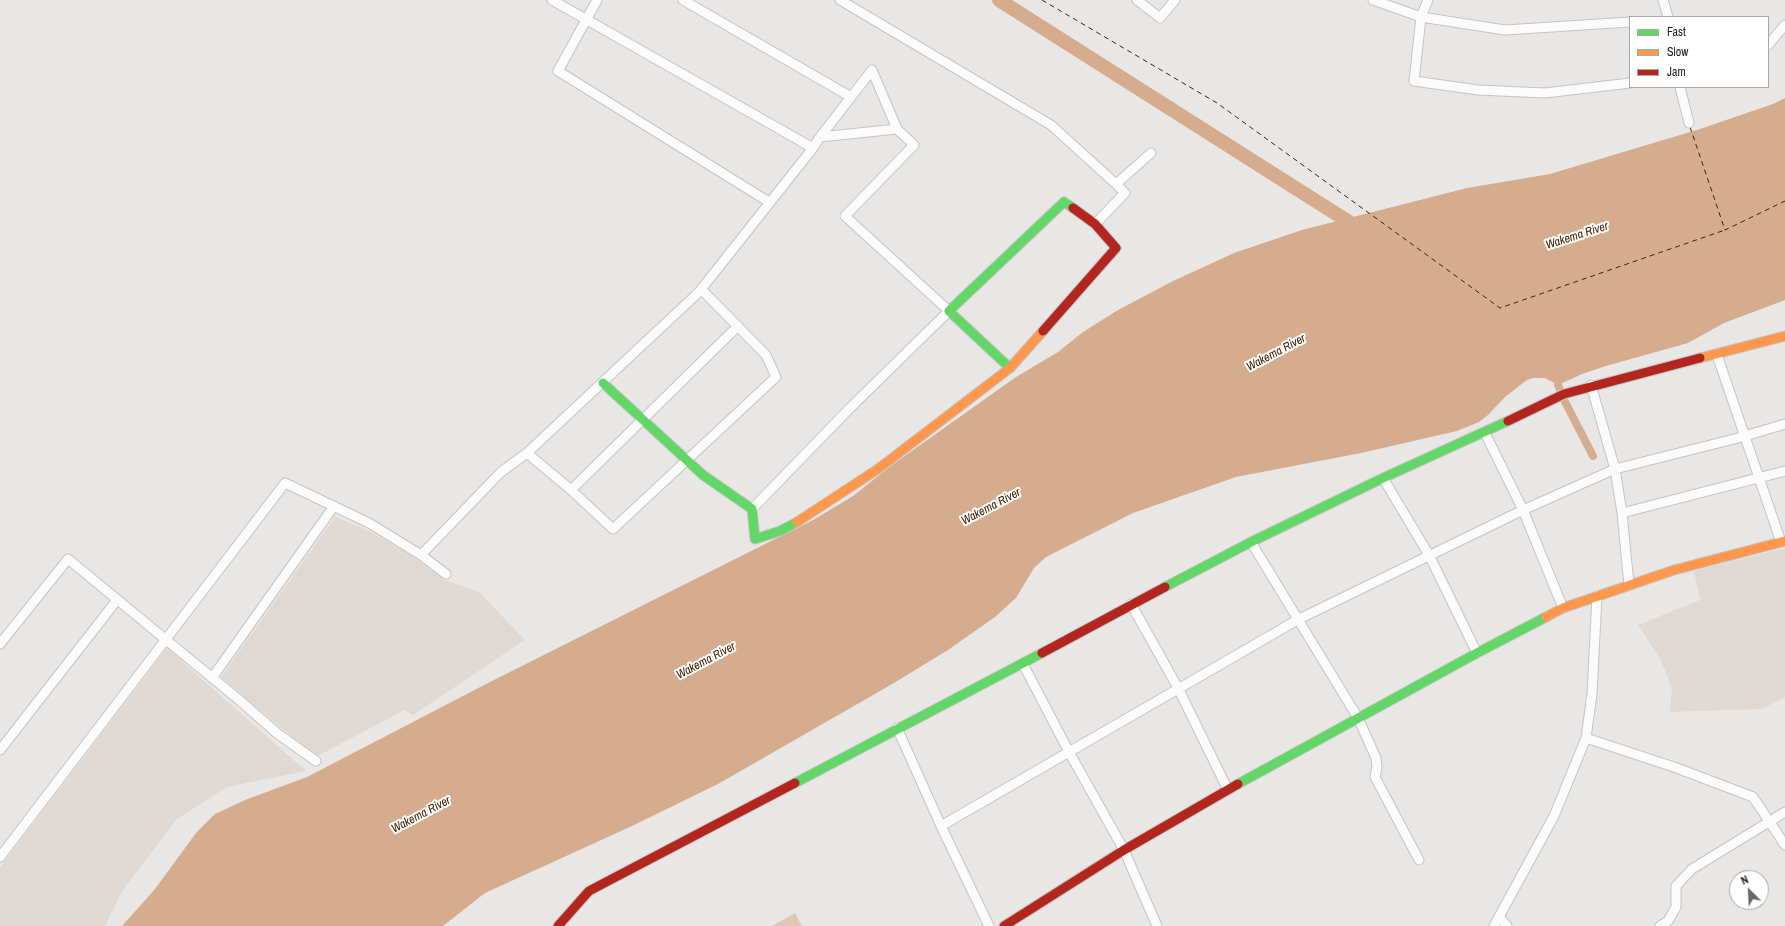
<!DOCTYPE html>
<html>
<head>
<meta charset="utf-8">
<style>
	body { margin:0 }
	#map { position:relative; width:1785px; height:926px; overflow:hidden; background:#e9e7e5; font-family:"Archivo Narrow",sans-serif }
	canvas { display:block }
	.legend { position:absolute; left:1629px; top:16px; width:140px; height:72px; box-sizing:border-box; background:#fff; border:1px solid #a6a6a5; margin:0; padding:5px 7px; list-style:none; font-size:12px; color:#21201f }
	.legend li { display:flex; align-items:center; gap:8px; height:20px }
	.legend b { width:20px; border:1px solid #a6a6a5 }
	.north { position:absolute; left:1729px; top:870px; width:40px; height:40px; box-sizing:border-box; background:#fff; border:1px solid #a6a6a5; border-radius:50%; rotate:336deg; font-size:11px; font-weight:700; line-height:16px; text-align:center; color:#21201f }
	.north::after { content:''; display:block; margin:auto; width:14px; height:18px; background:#676664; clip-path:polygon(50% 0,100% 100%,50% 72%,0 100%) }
</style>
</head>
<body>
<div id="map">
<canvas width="1785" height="926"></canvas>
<ul class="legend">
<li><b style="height:5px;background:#63d668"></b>Fast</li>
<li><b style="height:5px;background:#ff974d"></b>Slow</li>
<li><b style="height:5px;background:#b3261e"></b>Jam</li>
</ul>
<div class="north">N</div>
</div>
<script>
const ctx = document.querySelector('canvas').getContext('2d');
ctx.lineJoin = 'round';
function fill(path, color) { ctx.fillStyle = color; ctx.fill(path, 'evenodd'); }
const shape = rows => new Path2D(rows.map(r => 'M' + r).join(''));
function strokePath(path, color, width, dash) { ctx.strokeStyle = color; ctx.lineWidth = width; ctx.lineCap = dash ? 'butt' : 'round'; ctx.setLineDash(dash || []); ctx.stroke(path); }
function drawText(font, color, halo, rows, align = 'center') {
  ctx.font = font + ' "Archivo Narrow",sans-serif'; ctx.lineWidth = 4; ctx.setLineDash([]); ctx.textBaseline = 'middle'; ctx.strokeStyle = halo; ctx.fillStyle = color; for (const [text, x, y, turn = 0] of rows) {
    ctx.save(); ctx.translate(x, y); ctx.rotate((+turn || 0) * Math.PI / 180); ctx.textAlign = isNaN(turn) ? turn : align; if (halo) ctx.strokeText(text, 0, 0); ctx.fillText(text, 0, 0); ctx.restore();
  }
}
fill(shape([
	[335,517,367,530,410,555,444,580,479,592,525,640,413,715,404,710,316,757,221,677],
	[1785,548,1785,697,1762,709,1670,712,1672,689,1661,660,1638,625,1700,600,1694,571],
	[167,648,306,771,227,787,177,819,122,891,105,926,0,926,0,867]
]), '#dfd8d3');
fill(shape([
	[795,913,802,926,772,926]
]), '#ddc8b8');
fill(shape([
	[1785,98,1785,300,1724,323,1688,343,1606,366,1582,374,1558,385,1545,378,1533,378,1527,380,1505,397,1488,415,1479,422,1457,431,1361,453,1236,477,1133,513,1046,557,1034,568,1016,598,995,617,948,650,894,683,718,784,632,826,485,893,443,926,122,926,155,889,196,833,215,814,245,800,307,777,488,683,813,520,853,496,892,465,1016,377,1058,352,1083,332,1118,310,1173,281,1234,253,1302,230,1467,188,1550,174,1700,129,1773,104]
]), '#d5ad8e');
strokePath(shape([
	[1558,385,1561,392],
	[1563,398,1593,456]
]), '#d5ad8e', 8);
strokePath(shape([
	[999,0,1360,229]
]), '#d5ad8e', 14);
strokePath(shape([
	[1042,0,1217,103,1500,308,1725,230],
	[1690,127,1725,230,1785,201]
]), '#462100', 1, [5, 4]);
const street = shape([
	[552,0,813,148],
	[597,0,558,71,769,202],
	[683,0,851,97],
	[840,0,1051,125,1116,184,1151,153],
	[1137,0,1160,18,1175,0],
	[1373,0,1421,17,1428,0],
	[1663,0,1668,17],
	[1630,22,1505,30,1421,17,1414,81,1478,90,1545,93,1630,83],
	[1768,45,1785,25],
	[1680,87,1689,123],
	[1095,224,1125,193,1116,184],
	[1717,355,1781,542],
	[1591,385,1615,469,1622,513,1629,585],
	[1485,433,1523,510,1563,608],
	[527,453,571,490,613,529,776,377,766,355,701,289],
	[1383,478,1429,555,1477,653],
	[571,490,738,326],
	[752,509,850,408,949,311,845,216,914,145,897,129,820,137],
	[1622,513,1785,471],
	[1251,542,1358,718,1376,758,1377,767,1375,777,1419,860],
	[421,555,501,472,527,453,699,292,813,148,820,137,872,70,897,129],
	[1131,604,1178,688,1228,790],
	[0,644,68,559,238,699,278,734,316,761],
	[1023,664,1069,752,1124,850,1157,926],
	[212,678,334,506],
	[897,728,941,826,989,926],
	[1586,738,1674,767,1753,797,1785,845],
	[0,750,117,600],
	[941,826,1299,619,1523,510,1615,469,1738,438,1785,424],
	[0,857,285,483,369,523,421,555,446,574],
	[1499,917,1507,926],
	[1494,926,1554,816,1586,738,1592,694,1597,596],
	[1660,926,1668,921,1676,907,1676,886,1692,869,1785,812]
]);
const fast = shape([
	[1010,368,949,311,1064,202,1073,208],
	[603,383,703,475,752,509,755,539,780,531,797,522],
	[1165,587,1251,542,1383,478,1508,421],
	[795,783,1042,653],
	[1238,784,1477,653,1546,617]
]);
const slow = shape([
	[1700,358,1785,336],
	[797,522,878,469,1010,368,1043,331],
	[1546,617,1563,608,1674,570,1785,541]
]);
const jam = shape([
	[1043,331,1116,248,1095,224,1073,208],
	[1508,421,1564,394,1700,358],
	[1042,653,1165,587],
	[558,926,589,891,795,783],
	[1004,926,1124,850,1238,784]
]);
strokePath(street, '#c6c4c3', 11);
strokePath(fast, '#c6c4c3', 11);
strokePath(slow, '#c6c4c3', 11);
strokePath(jam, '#c6c4c3', 11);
strokePath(street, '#fcfbfb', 9);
strokePath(fast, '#63d668', 9);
strokePath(slow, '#ff974d', 9);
strokePath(jam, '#b3261e', 9);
drawText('italic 12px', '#462100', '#fff', [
	["Wakema River",1577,236,-18],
	["Wakema River",1276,353,-28],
	["Wakema River",991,507,-28],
	["Wakema River",706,661,-28],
	["Wakema River",421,815,-28]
]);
</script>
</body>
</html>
